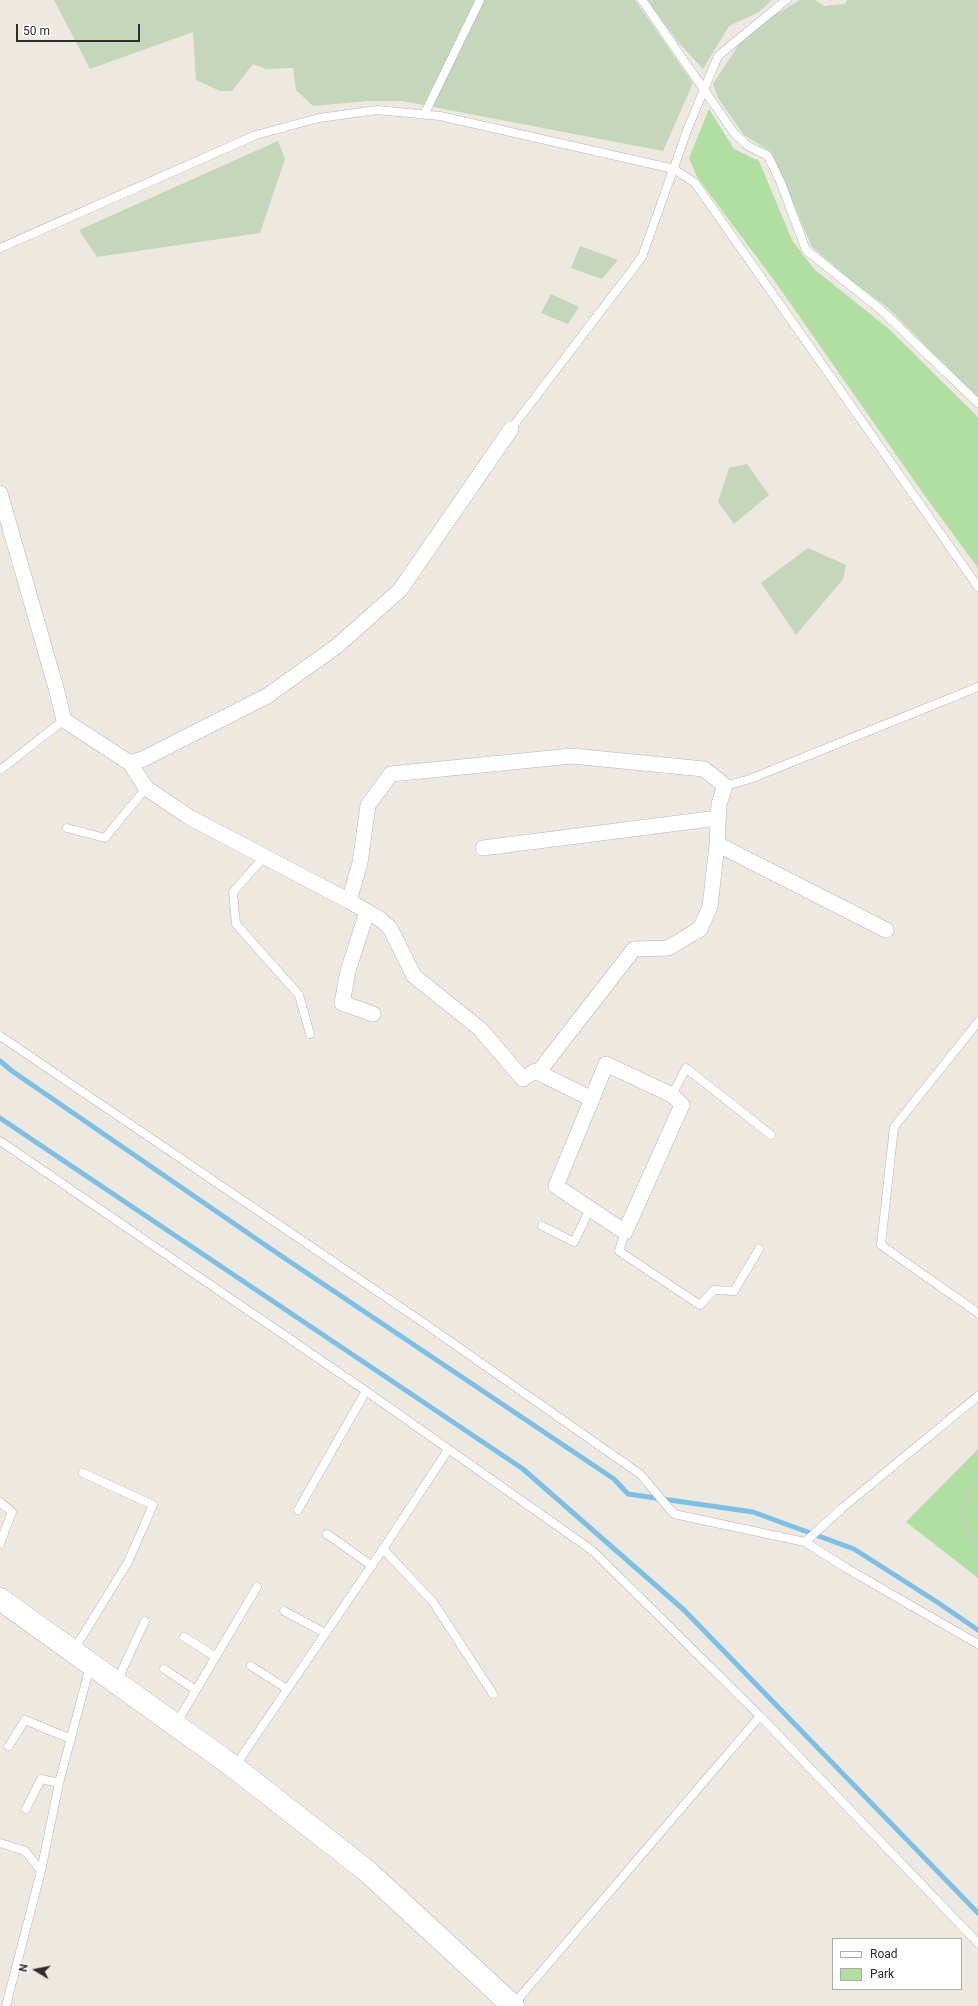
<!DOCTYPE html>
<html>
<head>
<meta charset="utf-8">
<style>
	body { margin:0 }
	#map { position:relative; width:978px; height:2006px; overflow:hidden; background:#ede9e1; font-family:Roboto,sans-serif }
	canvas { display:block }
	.legend { position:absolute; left:832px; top:1938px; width:130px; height:52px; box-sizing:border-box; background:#fff; border:1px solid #ababab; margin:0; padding:5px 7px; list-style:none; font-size:12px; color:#2d2d2d }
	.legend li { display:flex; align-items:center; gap:8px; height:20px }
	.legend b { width:20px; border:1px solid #ababab }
	.north { position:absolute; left:16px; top:1950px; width:40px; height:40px; -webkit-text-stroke:3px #fff; paint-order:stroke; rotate:280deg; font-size:11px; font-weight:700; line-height:16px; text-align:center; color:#2d2d2d }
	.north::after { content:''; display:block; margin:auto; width:14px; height:18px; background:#2d2d2d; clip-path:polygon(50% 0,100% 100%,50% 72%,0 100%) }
	.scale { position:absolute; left:16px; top:24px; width:124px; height:18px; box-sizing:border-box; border:2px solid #2d2d2d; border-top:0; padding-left:5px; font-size:12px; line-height:14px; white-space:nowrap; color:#2d2d2d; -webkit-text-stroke:3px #fff; paint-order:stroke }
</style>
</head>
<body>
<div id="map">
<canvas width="978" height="2006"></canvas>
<ul class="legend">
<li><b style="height:5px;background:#fff"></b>Road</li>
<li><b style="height:11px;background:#b1dfa2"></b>Park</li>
</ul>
<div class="north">N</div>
<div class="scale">50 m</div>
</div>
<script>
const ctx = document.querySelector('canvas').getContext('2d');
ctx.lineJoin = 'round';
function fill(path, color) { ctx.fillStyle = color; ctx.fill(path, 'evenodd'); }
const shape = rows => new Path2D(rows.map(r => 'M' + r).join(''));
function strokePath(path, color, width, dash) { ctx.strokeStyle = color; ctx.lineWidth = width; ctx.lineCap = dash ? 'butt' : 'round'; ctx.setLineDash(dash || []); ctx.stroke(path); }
fill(shape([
	[709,109,734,149,759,161,792,240,814,269,889,329,978,417,978,568,925,496,776,283,697,177,689,158],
	[978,1449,978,1578,906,1522]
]), '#b1dfa2');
fill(shape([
	[54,0,635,0,693,83,663,151,402,101,368,101,313,106,296,90,293,68,266,69,253,64,232,91,220,91,196,80,193,32,90,69],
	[647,0,772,0,759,12,729,26,703,69,678,42],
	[800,0,815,0,824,6,845,4,847,0,978,0,978,398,888,308,850,280,812,247,771,152,744,135,718,98,713,84,740,43,771,17],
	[278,141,285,159,260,233,97,257,79,230],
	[580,246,618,260,602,279,571,268],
	[551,294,579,307,568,324,541,313],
	[747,464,769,495,734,524,718,502,729,468],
	[808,548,846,565,843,579,796,635,761,583]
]), '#c5d6ba');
strokePath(shape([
	[0,1061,12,1071,271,1249,614,1479,628,1494,753,1512,854,1549,937,1602,978,1630],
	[0,1118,523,1469,684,1610,978,1913]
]), '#7ec0e5', 5);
const lane = shape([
	[642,0,734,133,748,146,768,156,781,183,806,250,880,309,978,403],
	[424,115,480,0],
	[0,248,256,135,319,118,377,110,440,116,674,169,695,183,978,587],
	[511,429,642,257,688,128,718,56,786,0],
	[0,770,64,720],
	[725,786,750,779,978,687],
	[67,828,105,838,146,788],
	[265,856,233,892,236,924,299,995,310,1034],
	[978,1022,894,1127,881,1245,978,1313],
	[0,1036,421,1321,640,1474,674,1514,805,1542,846,1568,978,1644],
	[672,1095,686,1068,771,1135],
	[0,1141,366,1391,593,1551,760,1716,978,1943],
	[542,1226,574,1242,590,1209],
	[625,1232,619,1251,700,1305,714,1290,734,1291,759,1249],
	[0,1502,12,1512,0,1543],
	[298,1510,366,1391],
	[327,1534,372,1566],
	[805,1542,841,1509,978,1396],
	[383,1549,433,1602,493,1694],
	[284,1611,325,1633],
	[184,1637,216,1657],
	[74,1650,128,1562,153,1505,83,1473],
	[251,1666,287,1689],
	[164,1669,196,1690],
	[117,1681,145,1621],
	[176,1724,257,1587],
	[9,1746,25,1720,71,1739],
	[235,1766,383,1549,448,1450],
	[26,1809,41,1779,59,1783],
	[0,1843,25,1851,41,1871],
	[513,2005,760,1716],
	[6,2006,41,1871,59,1783,90,1666]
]);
const street = shape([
	[0,493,56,688,64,720,130,763,146,788,189,817,349,901,360,863,368,805,391,774,572,756,704,769,725,786,719,804,717,844,710,907,700,929,668,948,634,949,540,1070,535,1071,523,1079,480,1029,414,976,390,928,380,919,349,901],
	[130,763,143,759,267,696,337,646,400,590,511,429],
	[717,844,886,930],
	[483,848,718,818],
	[367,912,348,971,342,1003,373,1014],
	[535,1071,592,1099,556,1186,625,1232,682,1105,672,1095,606,1064,592,1099]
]);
const secondary = shape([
	[0,1599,234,1767,367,1871,513,2006]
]);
strokePath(lane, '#b4b5bf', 9);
strokePath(street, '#b4b5bf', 16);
strokePath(secondary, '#b4b5bf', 23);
strokePath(shape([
	[978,1479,968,1492,964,1512,966,1530,978,1546]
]), '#c8c8c8', 2.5, [3, 2]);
strokePath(lane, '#fff', 8);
strokePath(street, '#fff', 15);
strokePath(secondary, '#fff', 22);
</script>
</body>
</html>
